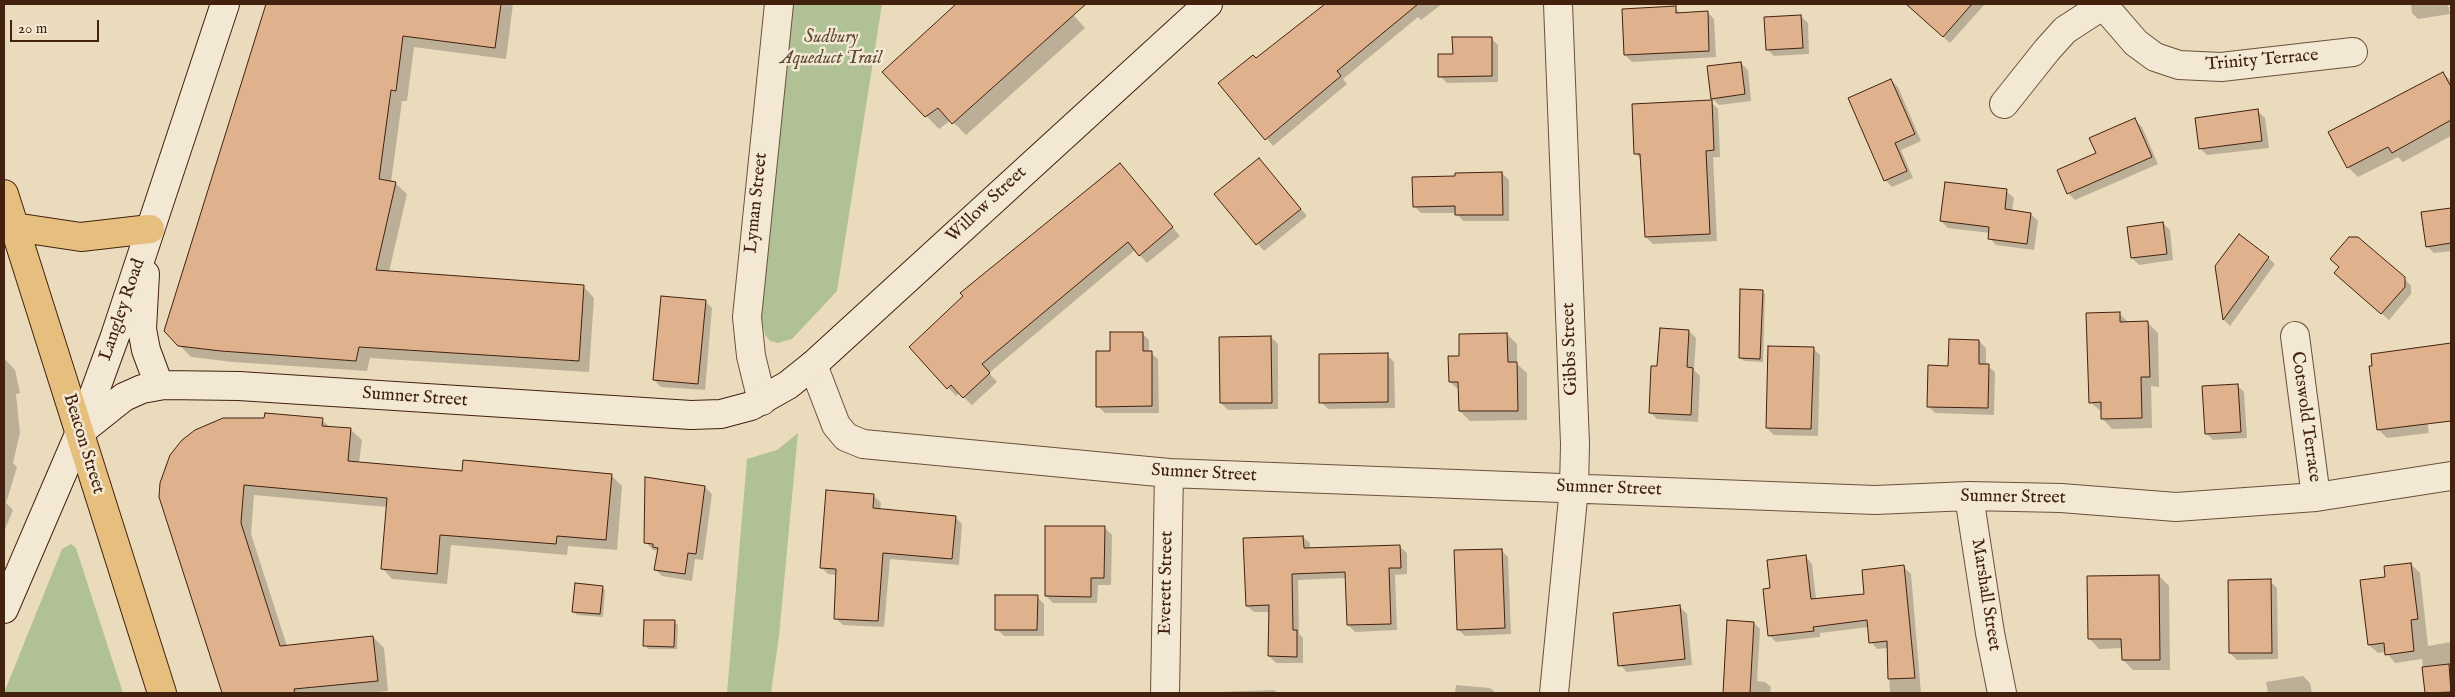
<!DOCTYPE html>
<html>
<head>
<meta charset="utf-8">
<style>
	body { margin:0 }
	#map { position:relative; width:2455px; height:697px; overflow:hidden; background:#ebdbbd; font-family:"IM FELL English",serif }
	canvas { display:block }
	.frame { position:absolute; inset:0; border:5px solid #42210e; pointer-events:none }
	.scale { position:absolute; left:10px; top:20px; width:89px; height:22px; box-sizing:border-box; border:2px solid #42210e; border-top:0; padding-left:6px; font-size:15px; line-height:18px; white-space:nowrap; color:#42210e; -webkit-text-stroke:4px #f2e8d4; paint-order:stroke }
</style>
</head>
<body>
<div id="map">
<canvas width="2455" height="697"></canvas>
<div class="frame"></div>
<div class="scale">20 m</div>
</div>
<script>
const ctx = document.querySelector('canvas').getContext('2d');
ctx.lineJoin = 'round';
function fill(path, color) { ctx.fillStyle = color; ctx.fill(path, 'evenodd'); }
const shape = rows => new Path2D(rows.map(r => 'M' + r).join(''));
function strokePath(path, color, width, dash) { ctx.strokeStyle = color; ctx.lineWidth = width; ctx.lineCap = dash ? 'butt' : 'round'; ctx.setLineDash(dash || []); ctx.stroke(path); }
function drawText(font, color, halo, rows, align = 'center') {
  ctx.font = font + ' "IM FELL English",serif'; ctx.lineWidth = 5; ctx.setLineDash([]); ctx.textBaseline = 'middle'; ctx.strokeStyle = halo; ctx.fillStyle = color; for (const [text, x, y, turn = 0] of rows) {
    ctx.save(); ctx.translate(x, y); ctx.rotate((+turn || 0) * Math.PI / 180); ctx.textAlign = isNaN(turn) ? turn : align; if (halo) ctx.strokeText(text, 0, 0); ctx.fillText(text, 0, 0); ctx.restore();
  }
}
fill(shape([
	[791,4,882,4,837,291,792,339,778,343,770,341,765,335,760,312],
	[798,433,779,636,771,693,727,693,747,459,777,450],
	[71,544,76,548,123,693,4,693,62,549]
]), '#b1c196');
fill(shape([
	[267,4,513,4,506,59,414,47,407,101,402,101,391,182,395,183,407,194,389,272,583,286,594,298,589,372,370,358,367,371,233,362,191,357,165,330],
	[960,4,1075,4,1069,10,1085,28,966,135,951,120,939,129,883,72],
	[1326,4,1442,4,1421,20,1418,17,1343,79,1347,84,1273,146,1220,83,1256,59],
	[1922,4,1985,4,1950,43,1915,11],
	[2411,4,2451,4,2448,5,2450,14,2418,19,2412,13],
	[1675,8,1681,14,1707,12,1714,19,1716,57,1632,62,1625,55],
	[1801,16,1808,23,1809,54,1774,56,1767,49],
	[1491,38,1498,45,1498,82,1447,83,1440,76,1454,55],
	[1741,63,1748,70,1751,101,1719,105,1712,98],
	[2443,73,2451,81,2451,136,2403,162,2398,157,2358,177,2348,167],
	[1891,80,1898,87,1921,141,1901,150,1913,178,1892,187,1885,180],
	[1711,102,1718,109,1720,157,1713,157,1717,241,1653,244,1646,237,1641,159,1636,154],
	[2258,111,2265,118,2269,148,2207,155,2200,148],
	[2135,120,2142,127,2158,164,2075,200,2068,193,2097,153],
	[1120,165,1180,236,1147,263,1135,250,989,373,997,382,972,405,959,393,956,396,910,347],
	[1265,166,1307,216,1264,251,1216,194],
	[1502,173,1509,180,1509,221,1463,221,1456,213,1421,213,1414,206],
	[2006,191,2014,198,2012,211,2031,214,2038,221,2034,250,1996,245,1989,238,1990,233,1948,228,1941,221],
	[2451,209,2451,251,2434,253,2427,246,2422,213],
	[2163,223,2170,230,2173,260,2139,265,2132,258],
	[2268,258,2275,264,2230,326,2224,320,2216,267],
	[2404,278,2411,286,2411,294,2389,320,2343,280],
	[1762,291,1765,294,1763,362,1744,361,1740,358],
	[705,301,712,308,705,390,661,387,654,380],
	[2119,313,2129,323,2148,323,2158,333,2159,387,2151,386,2152,428,2112,429,2102,418,2102,412,2090,402],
	[1689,331,1696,338,1694,370,1700,376,1698,422,1657,419,1650,412,1659,367],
	[1142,333,1149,340,1149,352,1158,359,1159,413,1105,413,1098,406,1112,352],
	[1507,334,1517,344,1517,364,1527,373,1527,420,1470,421,1460,411,1460,391,1450,382],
	[1271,337,1278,344,1278,409,1228,410,1221,403],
	[1979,341,1986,348,1986,365,1995,372,1994,415,1935,413,1928,406,1949,367],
	[2451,344,2451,404,2425,407,2429,433,2387,438,2378,429,2372,355],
	[1813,348,1820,355,1818,436,1774,435,1767,428],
	[1387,355,1394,362,1395,408,1328,409,1321,402],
	[4,358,15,370,20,393,16,394,20,433,13,463,17,467,6,503,13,510,4,532],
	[2237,385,2244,392,2247,438,2213,440,2206,433],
	[234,418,322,420,331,428,351,430,362,440,359,463,463,473,611,475,622,486,617,550,568,546,567,555,451,545,447,584,392,579,382,568,387,507,254,495,251,534,287,646,373,637,384,648,388,691,366,693,223,693,160,497,196,431,213,422],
	[705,487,712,494,703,560,695,559,692,581,662,576,655,569,658,551,653,550,646,543],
	[874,496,881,503,880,510,955,517,962,524,959,565,890,559,884,627,843,625,836,618,837,575,828,574,821,567],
	[1105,528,1112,535,1111,585,1098,585,1097,603,1053,603,1046,596],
	[1303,537,1310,543,1310,549,1400,547,1407,553,1407,574,1395,575,1397,630,1355,632,1348,625,1346,578,1298,580,1299,634,1303,638,1303,663,1276,663,1269,656,1270,612,1254,612,1247,606],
	[1501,550,1508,557,1511,634,1465,636,1458,629],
	[1806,557,1812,564,1816,599,1866,595,1904,567,1911,574,1921,693,1890,693,1888,648,1877,649,1871,642,1869,627,1820,633,1820,637,1776,642,1769,635,1771,589],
	[2411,564,2420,573,2428,646,2451,642,2451,693,2426,693,2422,659,2395,663,2386,652,2378,653,2369,645,2387,578],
	[2159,576,2169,586,2170,670,2133,670,2123,660,2123,648,2099,649,2089,638],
	[2270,581,2277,588,2278,659,2237,660,2230,653],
	[602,587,605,590,603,617,577,615,574,612],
	[1037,597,1044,604,1044,636,1004,636,997,629],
	[1680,607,1687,614,1692,665,1627,672,1620,665],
	[674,622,678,625,677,649,648,649,645,645],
	[1728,622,1754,623,1760,629,1757,681,1765,682,1771,687,1770,693,1724,693],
	[2303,676,2310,683,2312,693,2268,693,2266,682],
	[1456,685,1490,688,1496,693,1455,693],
	[1274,690,1278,693,1218,693,1218,692]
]), '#0003');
const building = shape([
	[266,4,501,4,495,48,403,36,396,91,391,90,379,179,396,182,376,270,584,285,579,361,359,347,356,361,221,351,178,346,164,331,266,4],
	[956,4,1086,4,952,124,938,108,925,117,882,72,956,4],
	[1325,4,1418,4,1337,71,1341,76,1265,140,1218,83,1253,55,1256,58,1325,4],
	[1906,4,1972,4,1943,37,1906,4],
	[1676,6,1676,13,1708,11,1709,51,1624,55,1622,9,1676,6],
	[1801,15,1803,48,1766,50,1764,17,1801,15],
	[1452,37,1492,37,1492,76,1438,77,1438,54,1453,54,1452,37],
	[1741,62,1745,94,1711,99,1707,66,1741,62],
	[2443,72,2451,87,2451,120,2392,153,2388,147,2347,168,2328,132,2443,72],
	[1891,79,1915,134,1895,143,1907,171,1884,181,1848,98,1891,79],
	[1712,100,1714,150,1706,151,1710,234,1645,237,1640,154,1634,154,1632,104,1712,100],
	[2258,109,2262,141,2199,149,2195,118,2258,109],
	[2135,118,2152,157,2067,194,2057,170,2096,153,2089,138,2135,118],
	[1259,158,1301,209,1256,245,1214,194,1259,158],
	[1120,163,1173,227,1139,256,1128,242,982,364,990,373,963,398,951,385,947,389,909,347,963,296,960,293,1120,163],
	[1502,172,1503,215,1455,215,1455,206,1413,207,1412,177,1455,176,1455,173,1502,172],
	[1945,182,2007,189,2005,209,2031,213,2027,244,1988,239,1989,227,1940,221,1945,182],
	[2451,208,2451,243,2426,247,2421,212,2451,208],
	[2163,222,2167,254,2131,258,2127,227,2163,222],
	[2239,234,2269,257,2223,320,2215,266,2239,234],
	[2349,237,2358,237,2405,277,2405,287,2381,314,2334,273,2339,267,2330,259,2349,237],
	[1740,289,1763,290,1760,359,1739,358,1740,289],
	[661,296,706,300,698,384,653,380,661,296],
	[2120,312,2120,322,2148,321,2150,377,2141,377,2142,418,2101,419,2101,402,2089,403,2086,313,2120,312],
	[1660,328,1689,330,1687,367,1693,368,1691,415,1649,413,1651,366,1657,366,1660,328],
	[1110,332,1143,332,1143,351,1152,351,1152,406,1096,407,1096,351,1110,351,1110,332],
	[1507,333,1508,362,1517,362,1518,411,1459,411,1458,382,1449,382,1448,356,1459,356,1459,334,1507,333],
	[1271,336,1272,403,1220,403,1219,337,1271,336],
	[1949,339,1979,340,1979,364,1989,364,1988,408,1927,407,1928,365,1948,366,1949,339],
	[2451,343,2451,421,2377,430,2369,366,2372,366,2371,354,2451,343],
	[1768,346,1814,347,1811,429,1766,428,1768,346],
	[1388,353,1388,402,1319,403,1319,354,1388,353],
	[2238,384,2241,432,2205,434,2202,386,2238,384],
	[265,413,323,418,322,426,351,428,348,461,462,471,463,460,612,474,606,540,557,536,556,544,440,535,437,574,381,569,387,498,244,485,241,523,280,646,373,636,378,681,294,689,295,693,222,693,159,497,160,483,170,455,182,440,195,430,223,418,264,418,265,413],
	[645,477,705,486,696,554,688,553,685,574,654,570,658,548,653,547,653,544,644,543,645,477],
	[826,490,874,494,873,508,956,516,952,559,883,553,878,621,834,619,836,569,820,568,826,490],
	[1045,526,1105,526,1104,578,1091,578,1091,597,1045,596,1045,526],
	[1303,536,1304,548,1400,545,1401,568,1389,568,1391,624,1347,625,1345,572,1292,574,1293,630,1297,630,1297,657,1268,656,1269,605,1246,606,1243,538,1303,536],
	[1502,549,1505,628,1457,630,1454,550,1502,549],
	[1806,555,1811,599,1864,594,1862,570,1904,565,1915,678,1888,679,1887,641,1869,643,1867,620,1813,627,1814,631,1768,636,1763,589,1770,588,1767,560,1806,555],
	[2411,563,2418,619,2411,620,2414,651,2385,655,2384,643,2368,645,2360,580,2385,577,2384,566,2411,563],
	[2159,575,2160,660,2122,660,2121,639,2088,639,2087,576,2159,575],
	[2271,579,2272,653,2229,653,2228,580,2271,579],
	[575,583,603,586,600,614,572,612,575,583],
	[995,595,1038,595,1037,630,995,630,995,595],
	[1680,605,1685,659,1618,666,1613,613,1680,605],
	[644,620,675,620,674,647,643,646,644,620],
	[1727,620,1754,622,1750,693,1723,693,1727,620],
	[2449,664,2451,692,2425,693,2422,667,2449,664]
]);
fill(building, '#e0b18d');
strokePath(building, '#42210e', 1);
const street = shape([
	[2104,6,2136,43,2155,57,2179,65,2221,67,2353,52],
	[2004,104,2047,50,2065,30,2105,4],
	[2295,336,2316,497],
	[813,365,836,425,846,437,863,444,1169,473,1875,500,1969,496,2061,498,2176,507,2316,497,2451,476],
	[762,401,751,356,747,317,779,4],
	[1969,496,1990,633,2002,693],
	[1165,693,1169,473],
	[1554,693,1574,488,1575,444,1558,4]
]);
const secondary = shape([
	[145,274,142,329,146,350,159,385],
	[80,432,124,397,142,389,164,385,239,386,691,415,721,414,751,406,788,385,813,365,1208,4],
	[4,609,80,432,115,336,225,4]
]);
const primary = shape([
	[4,194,162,693],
	[14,227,81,237,150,229]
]);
strokePath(street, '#6c503a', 30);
strokePath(secondary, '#42210e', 30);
strokePath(primary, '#42210e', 30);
strokePath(street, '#f2e8d4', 28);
strokePath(secondary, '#f2e8d4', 28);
strokePath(primary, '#e6be7e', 28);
drawText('italic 18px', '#5e4930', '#f2e8d4', [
	["Sudbury",831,38],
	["Aqueduct Trail",831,59]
]);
drawText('18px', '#42210e', '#f2e8d4', [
	["Trinity Terrace",2262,61,-5],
	["Lyman Street",757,203,-84],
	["Willow Street",987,205,-43],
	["Langley Road",123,310,-71],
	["Gibbs Street",1571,349,-92],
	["Sumner Street",415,398,4],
	["Cotswold Terrace",2305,417,82],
	["Beacon Street",83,444,73],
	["Sumner Street",1204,474,3],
	["Sumner Street",1609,489,2],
	["Sumner Street",2013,498,1],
	["Everett Street",1167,583,-89],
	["Marshall Street",1985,595,81]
]);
</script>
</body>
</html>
